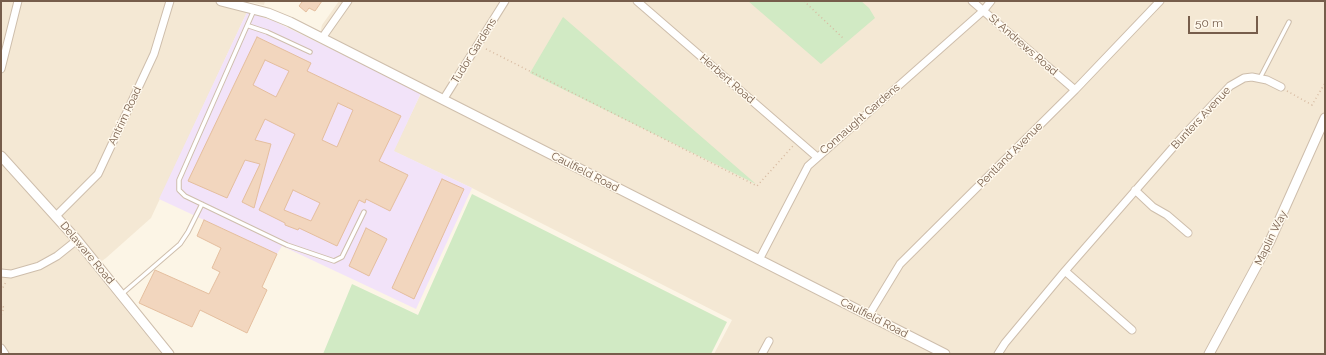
<!DOCTYPE html>
<html>
<head>
<meta charset="utf-8">
<style>
	body { margin:0 }
	#map { position:relative; width:1326px; height:355px; overflow:hidden; background:#fcf5e6; font-family:Raleway,sans-serif }
	canvas { display:block }
	.frame { position:absolute; inset:0; border:2px solid #765d4b; pointer-events:none }
	.scale { position:absolute; left:1188px; top:16px; width:70px; height:18px; box-sizing:border-box; border:2px solid #765d4b; border-top:0; padding-left:5px; font-size:12px; line-height:14px; white-space:nowrap; color:#765d4b; -webkit-text-stroke:3px #fff9ed; paint-order:stroke }
</style>
</head>
<body>
<div id="map">
<canvas width="1326" height="355"></canvas>
<div class="frame"></div>
<div class="scale">50 m</div>
</div>
<script>
const ctx = document.querySelector('canvas').getContext('2d');
ctx.lineJoin = 'round';
function fill(path, color) { ctx.fillStyle = color; ctx.fill(path, 'evenodd'); }
const shape = rows => new Path2D(rows.map(r => 'M' + r).join(''));
function strokePath(path, color, width, dash) { ctx.strokeStyle = color; ctx.lineWidth = width; ctx.lineCap = dash ? 'butt' : 'round'; ctx.setLineDash(dash || []); ctx.stroke(path); }
function drawText(font, color, halo, rows, align = 'center') {
  ctx.font = font + ' Raleway,sans-serif'; ctx.lineWidth = 3; ctx.setLineDash([]); ctx.textBaseline = 'middle'; ctx.strokeStyle = halo; ctx.fillStyle = color; for (const [text, x, y, turn = 0] of rows) {
    ctx.save(); ctx.translate(x, y); ctx.rotate((+turn || 0) * Math.PI / 180); ctx.textAlign = isNaN(turn) ? turn : align; if (halo) ctx.strokeText(text, 0, 0); ctx.fillText(text, 0, 0); ctx.restore();
  }
}
fill(shape([
	[1,1,265,1,264,5,249,2,247,12,151,218,106,258,92,268,162,354,1,354],
	[339,1,1325,1,1325,354,714,354,732,320,472,188,393,151,425,85,320,34,322,25]
]), '#f4e8d4');
fill(shape([
	[247,12,274,21,421,93,394,151,472,188,416,309,282,246,277,254,159,199]
]), '#f2e3f9');
fill(shape([
	[748,1,861,1,869,8,875,18,821,64],
	[563,17,756,184,530,73],
	[472,194,727,322,711,354,323,354,352,284,418,315]
]), '#d1eac4');
const building = shape([
	[300,1,322,1,315,11,309,8,306,12,299,6,302,2,300,1],
	[257,37,311,63,307,71,401,116,379,161,408,175,390,211,366,199,365,203,359,200,337,246,299,228,298,230,285,225,285,223,259,210,295,134,265,119,255,140,271,144,254,208,242,202,260,164,245,160,227,198,188,181,257,37],
	[265,60,289,71,276,97,253,85,265,60],
	[338,103,353,110,337,147,322,140,338,103],
	[293,190,320,203,311,221,284,210,293,190],
	[442,179,464,189,414,299,392,288,442,179],
	[204,220,277,254,262,287,267,290,247,333,200,310,192,327,139,303,155,270,209,294,220,272,212,268,221,248,197,236,204,220],
	[366,228,387,239,369,276,349,266,366,228]
]);
fill(building, '#f2d6be');
strokePath(building, '#e4be9e', 1);
const service = shape([
	[254,10,179,180,179,190,185,196,287,245,334,261,342,257,364,212],
	[249,26,267,32,310,52],
	[1260,78,1289,22],
	[122,294,180,244,188,232,202,204]
]);
const minor = shape([
	[637,1,817,157],
	[972,1,1075,90],
	[322,38,348,1],
	[1,69,18,1],
	[443,100,505,1],
	[1135,190,1153,207,1167,215,1188,233],
	[56,216,98,174,154,54,170,1],
	[759,260,808,166,983,11,991,1],
	[1065,271,1132,330],
	[1,273,11,274,39,266,57,256,77,240],
	[869,315,900,264,1075,90,1160,1],
	[1,348,5,354],
	[762,354,769,341],
	[998,354,1005,343,1065,271,1183,136,1230,86,1244,78,1252,77,1267,80,1281,87]
]);
const tertiary = shape([
	[221,1,268,13,290,22,945,354],
	[1,156,77,240,169,354],
	[1209,354,1270,241,1325,118]
]);
strokePath(service, '#cebeac', 5.5);
strokePath(minor, '#cebeac', 9);
strokePath(tertiary, '#cebeac', 11);
strokePath(shape([
	[804,1,844,39],
	[486,49,757,186,793,146],
	[1287,91,1312,105,1325,83],
	[1,291,6,282],
	[1,303,4,308,1,315]
]), '#d7baa1', 1.5, [1, 3]);
strokePath(service, '#fff', 3.5);
strokePath(minor, '#fff', 7);
strokePath(tertiary, '#fff', 9);
drawText('11px', '#765d4b', '#fff9ed', [
	["St Andrews Road",1023,45,41],
	["Tudor Gardens",474,51,-58],
	["Herbert Road",727,79,41],
	["Antrim Road",125,116,-65],
	["Bunters Avenue",1201,118,-47],
	["Connaught Gardens",860,119,-41],
	["Pentland Avenue",1010,155,-45],
	["Caulfield Road",585,172,27],
	["Maplin Way",1271,238,-64],
	["Delaware Road",87,253,50],
	["Caulfield Road",874,318,27]
]);
</script>
</body>
</html>
